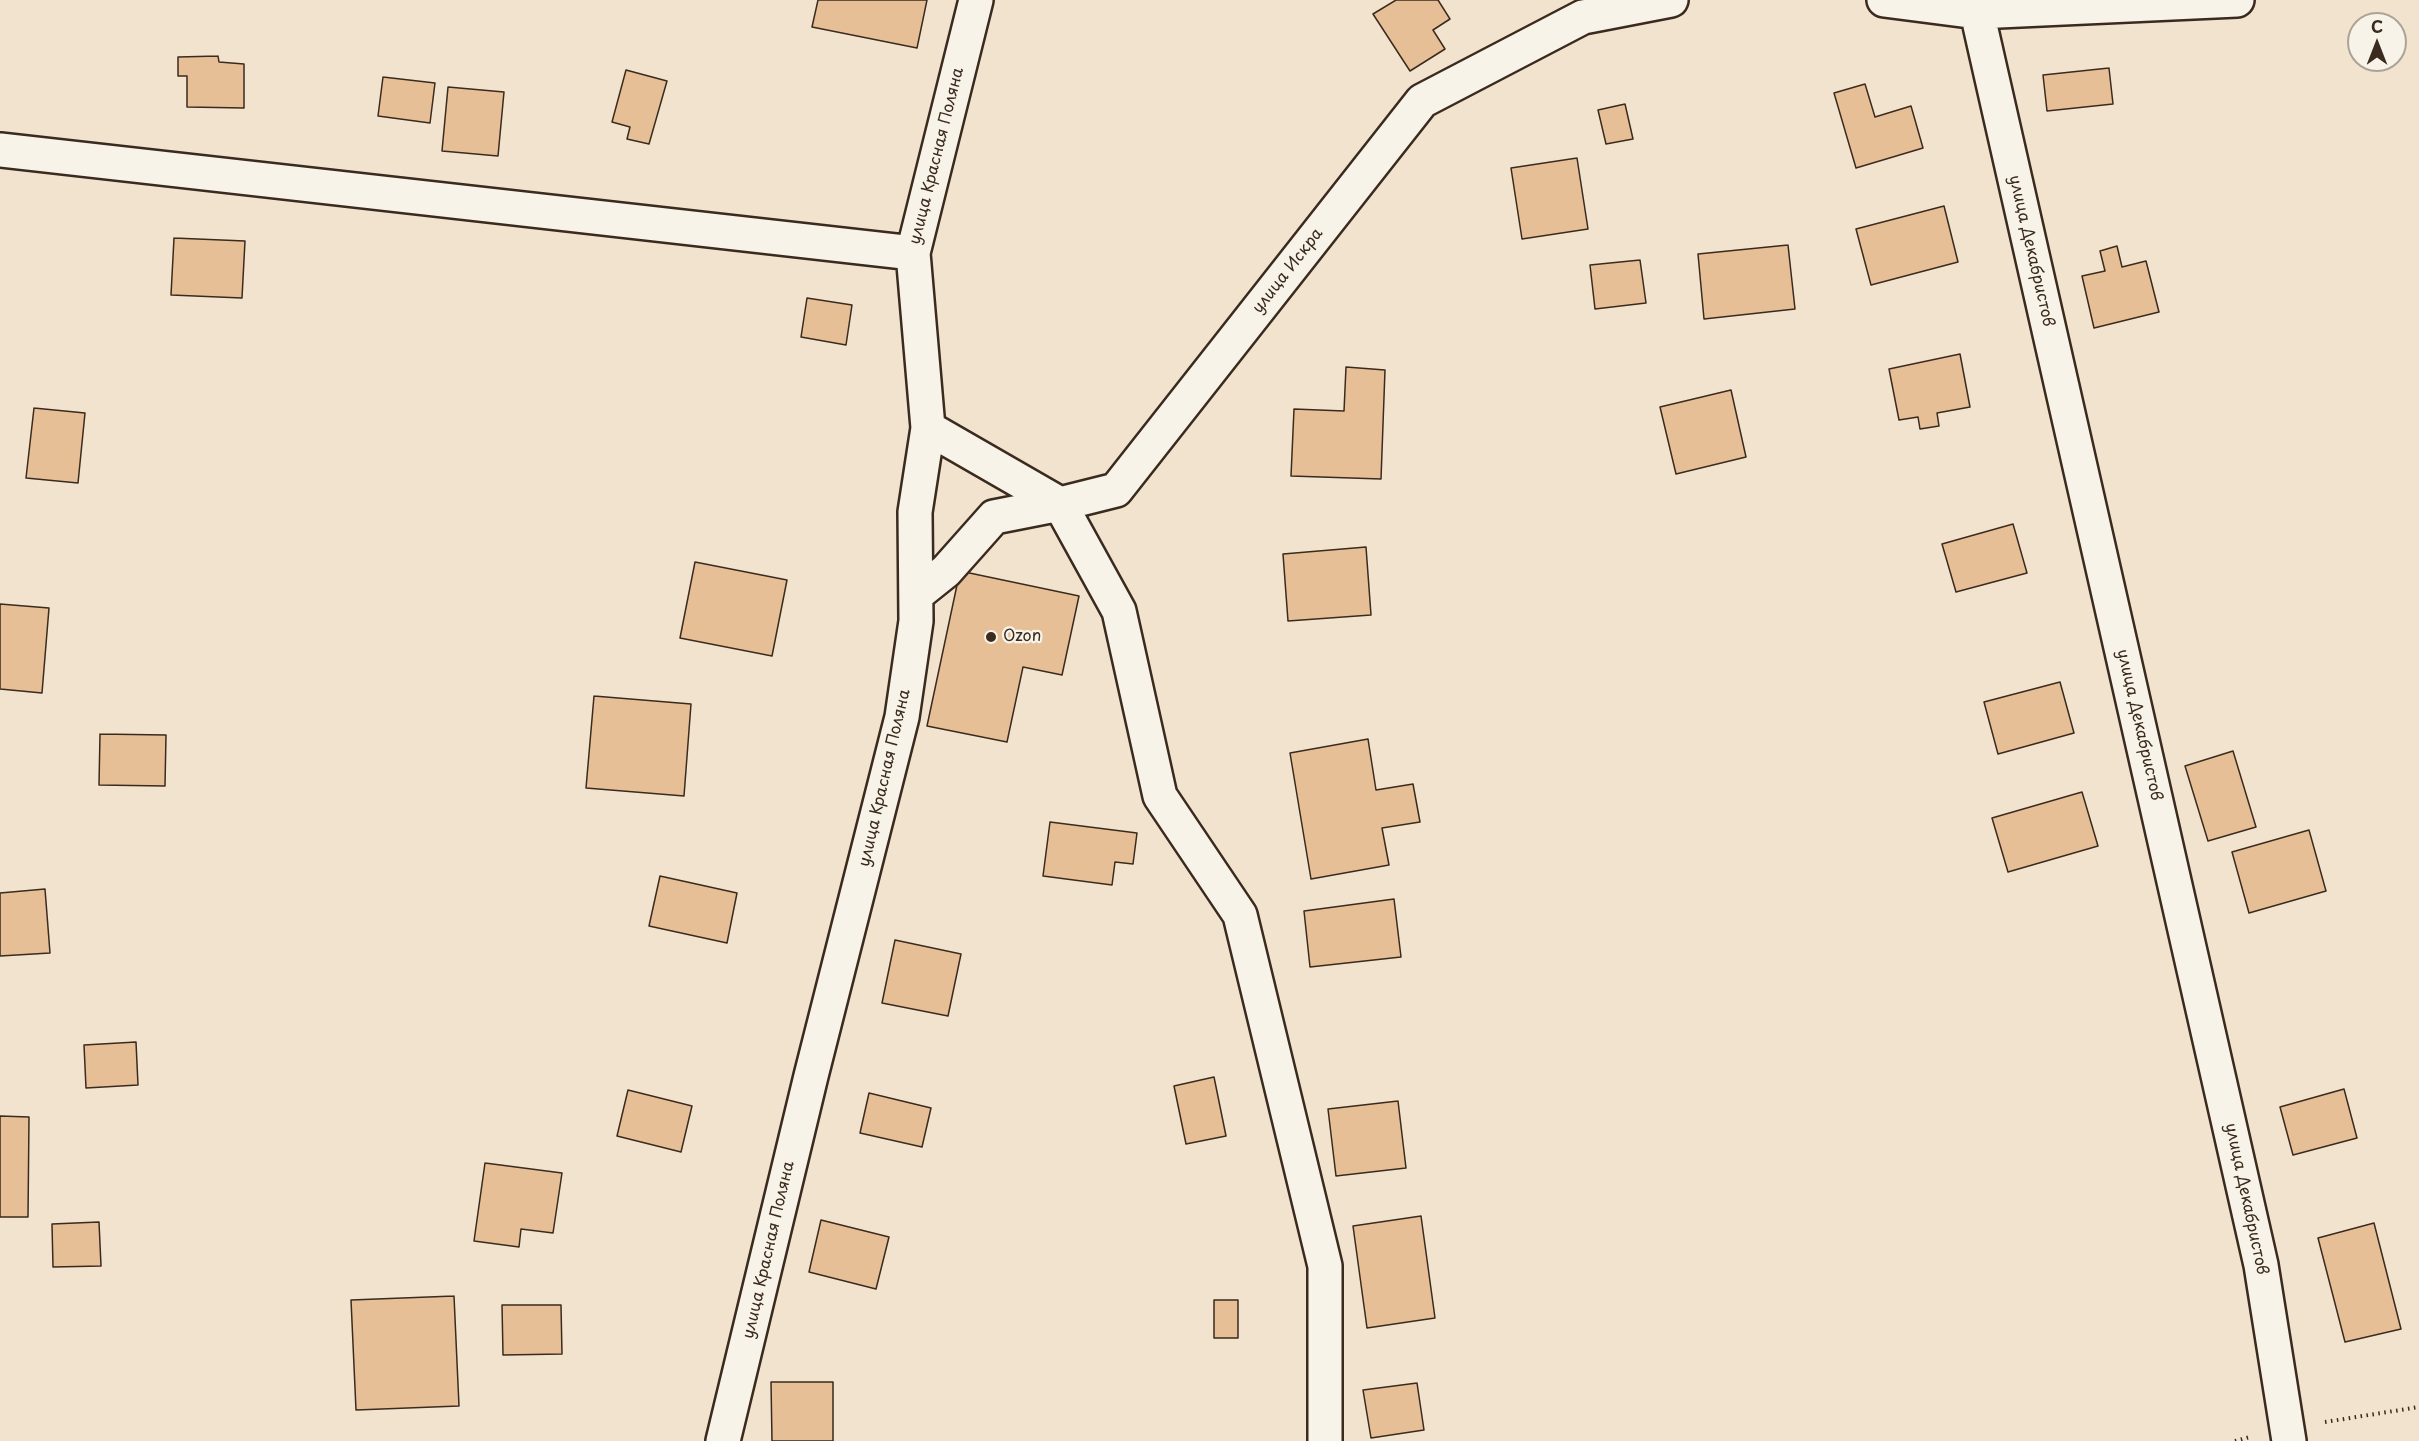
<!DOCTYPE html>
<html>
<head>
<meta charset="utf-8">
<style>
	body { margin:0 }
	#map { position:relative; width:2419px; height:1441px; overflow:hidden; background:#f2e3cf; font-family:"Playpen Sans",sans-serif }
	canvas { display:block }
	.north { position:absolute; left:2347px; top:12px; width:60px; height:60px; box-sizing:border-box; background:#f7f3e8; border:2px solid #aca397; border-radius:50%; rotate:0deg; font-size:16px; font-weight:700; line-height:24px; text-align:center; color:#3b2a1e }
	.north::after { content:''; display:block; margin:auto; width:21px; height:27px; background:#3b2a1e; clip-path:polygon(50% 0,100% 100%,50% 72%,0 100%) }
</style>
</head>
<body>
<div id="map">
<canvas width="2419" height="1441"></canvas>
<div class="north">С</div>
</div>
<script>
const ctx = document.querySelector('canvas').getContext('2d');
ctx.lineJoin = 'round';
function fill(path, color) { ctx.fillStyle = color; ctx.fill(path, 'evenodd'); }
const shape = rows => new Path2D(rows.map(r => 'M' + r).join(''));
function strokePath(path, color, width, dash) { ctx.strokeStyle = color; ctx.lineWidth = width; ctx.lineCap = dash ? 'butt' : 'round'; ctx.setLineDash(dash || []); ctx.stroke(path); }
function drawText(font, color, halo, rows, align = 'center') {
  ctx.font = font + ' "Playpen Sans",sans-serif'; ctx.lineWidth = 4.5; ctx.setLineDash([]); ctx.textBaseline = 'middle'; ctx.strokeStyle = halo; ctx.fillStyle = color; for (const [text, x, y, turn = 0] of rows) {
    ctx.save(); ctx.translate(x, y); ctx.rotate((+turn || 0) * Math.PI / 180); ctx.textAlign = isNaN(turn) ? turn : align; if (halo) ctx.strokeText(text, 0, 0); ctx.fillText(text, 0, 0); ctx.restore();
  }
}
const building = shape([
	[818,0,927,0,917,48,812,27,818,0],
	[1396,0,1438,0,1450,19,1433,30,1445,49,1410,71,1373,14,1396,0],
	[218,56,219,62,244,64,244,108,187,107,187,76,178,76,178,57,218,56],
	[2109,68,2113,104,2047,111,2043,75,2109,68],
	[626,70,667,81,649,144,627,139,630,127,612,122,626,70],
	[383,77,435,83,430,123,378,116,383,77],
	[1865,84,1875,117,1911,106,1923,148,1856,168,1834,93,1865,84],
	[448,87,504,92,498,156,442,151,448,87],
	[1625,104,1633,139,1606,144,1598,110,1625,104],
	[1577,158,1588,229,1522,239,1511,168,1577,158],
	[1944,206,1958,262,1871,285,1856,229,1944,206],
	[174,238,245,241,242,298,171,295,174,238],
	[1788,245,1795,309,1704,319,1698,254,1788,245],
	[2117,246,2122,267,2146,261,2159,312,2094,328,2082,276,2105,271,2100,251,2117,246],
	[1640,260,1646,303,1595,309,1590,265,1640,260],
	[807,298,852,305,846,345,801,337,807,298],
	[1960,354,1970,407,1937,413,1939,426,1920,429,1918,417,1899,420,1889,369,1960,354],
	[1346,367,1385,370,1381,479,1291,476,1294,409,1344,411,1346,367],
	[1731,390,1746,457,1676,474,1660,407,1731,390],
	[34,408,85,413,78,483,26,478,34,408],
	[2013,524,2027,573,1956,592,1942,544,2013,524],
	[1366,547,1371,615,1288,621,1283,554,1366,547],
	[695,562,787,580,772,656,680,638,695,562],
	[960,571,1079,596,1062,675,1023,667,1007,742,927,726,960,571],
	[0,604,49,608,42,693,0,689,0,604],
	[2060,682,2074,733,1998,754,1984,702,2060,682],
	[594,696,691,704,684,796,586,788,594,696],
	[100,734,166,735,165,786,99,785,100,734],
	[1368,739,1376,790,1413,784,1420,822,1382,828,1389,865,1311,879,1290,753,1368,739],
	[2233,751,2256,827,2208,841,2185,766,2233,751],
	[2082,792,2098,846,2008,872,1992,818,2082,792],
	[1050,822,1137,833,1133,864,1115,862,1112,885,1043,876,1050,822],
	[2309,830,2326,891,2249,913,2232,852,2309,830],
	[660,876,737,893,727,943,649,926,660,876],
	[45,889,50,953,0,956,0,893,45,889],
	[1394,899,1401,957,1310,967,1304,911,1394,899],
	[895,940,961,954,948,1016,882,1003,895,940],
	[136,1042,138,1085,86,1088,84,1045,136,1042],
	[1214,1077,1226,1136,1186,1144,1174,1086,1214,1077],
	[2344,1089,2357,1138,2293,1155,2280,1107,2344,1089],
	[628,1090,692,1106,681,1152,617,1136,628,1090],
	[869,1093,931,1108,922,1147,860,1133,869,1093],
	[1398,1101,1406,1168,1336,1176,1328,1109,1398,1101],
	[0,1116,29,1117,28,1217,0,1217,0,1116],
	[485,1163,562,1173,553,1233,521,1229,519,1247,474,1241,485,1163],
	[1421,1216,1435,1318,1367,1328,1353,1226,1421,1216],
	[821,1220,889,1237,876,1289,809,1272,821,1220],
	[99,1222,101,1266,53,1267,52,1224,99,1222],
	[2374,1223,2401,1329,2345,1342,2318,1238,2374,1223],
	[454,1296,459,1406,356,1410,351,1300,454,1296],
	[1214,1300,1238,1300,1238,1338,1214,1338,1214,1300],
	[502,1305,561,1305,562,1354,503,1355,502,1305],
	[771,1382,833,1382,833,1441,772,1441,771,1382],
	[1417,1383,1424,1430,1371,1438,1363,1390,1417,1383]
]);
fill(building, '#e6bf96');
strokePath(building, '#3b2a1e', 1.5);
const minor = shape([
	[1884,0,1977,12,2237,0],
	[1977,12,2261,1265,2289,1441],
	[0,150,913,253],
	[928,428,1060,504,1116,490,1422,101,1583,17,1671,0],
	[916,595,946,571,994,517,1060,504,1119,611,1160,796,1240,915,1325,1266,1325,1441],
	[723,1441,811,1076,902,717,916,621,915,512,928,428,913,253,976,0]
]);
strokePath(minor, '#3b2a1e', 38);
strokePath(shape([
	[2325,1422,2419,1407],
	[2235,1441,2250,1437]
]), '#3b2a1e', 4, [1.5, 4.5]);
strokePath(minor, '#f7f3e8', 33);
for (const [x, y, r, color] of [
	[991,637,6,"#3b2a1e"]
]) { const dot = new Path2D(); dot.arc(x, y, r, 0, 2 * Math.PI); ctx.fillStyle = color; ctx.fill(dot); strokePath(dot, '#f7f3e8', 2); }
drawText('16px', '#3b2a1e', '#f7f3e8', [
	["улица Красная Поляна",937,156,-76],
	["улица Декабристов",2031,251,77],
	["улица Искра",1288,271,-52],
	["улица Декабристов",2139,725,77],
	["улица Красная Поляна",885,778,-77],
	["улица Декабристов",2246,1199,78],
	["улица Красная Поляна",769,1250,-77]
]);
drawText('16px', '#3b2a1e', '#f7f3e8', [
	["Ozon",1003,637]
], 'left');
</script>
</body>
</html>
